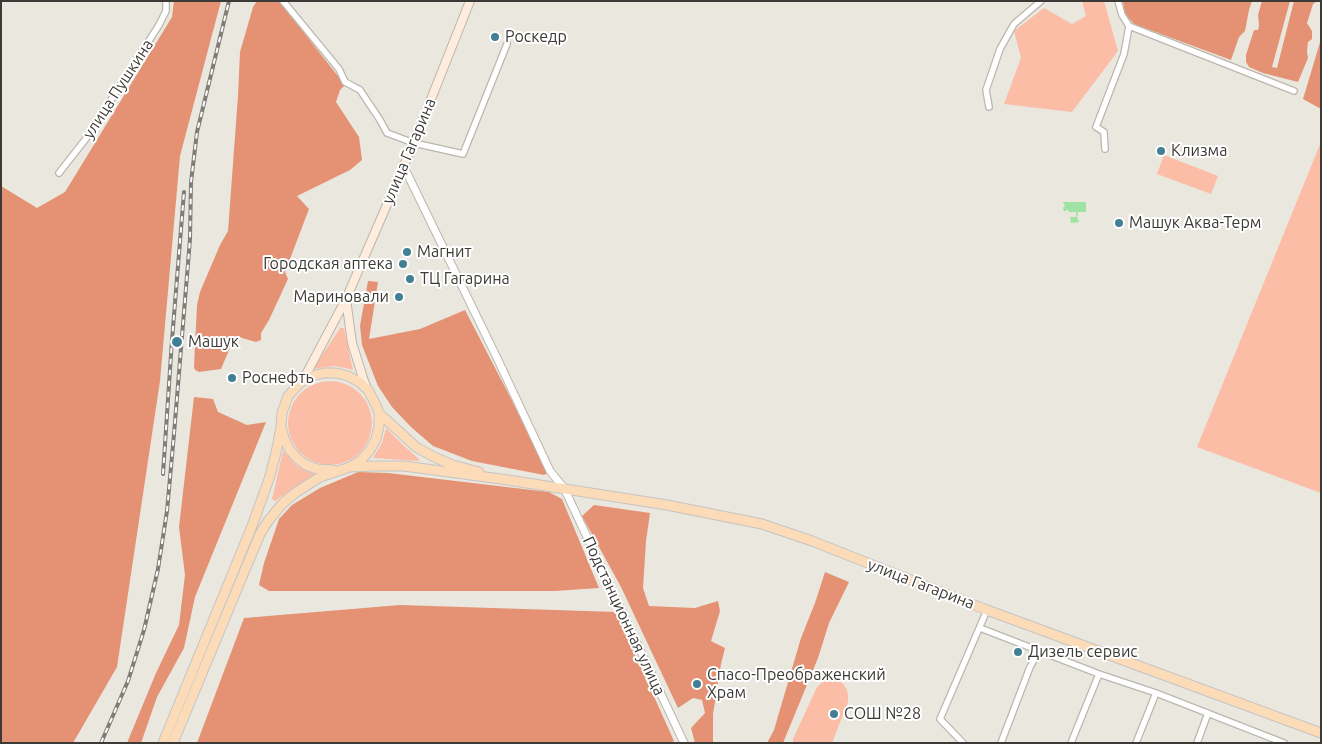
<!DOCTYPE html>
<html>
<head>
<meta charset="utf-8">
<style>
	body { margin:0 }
	#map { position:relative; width:1322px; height:744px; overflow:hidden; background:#eae7df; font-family:Ubuntu,sans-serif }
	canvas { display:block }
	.frame { position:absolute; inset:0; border:2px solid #3b3a36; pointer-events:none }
</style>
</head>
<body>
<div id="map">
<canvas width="1322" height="744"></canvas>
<div class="frame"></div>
</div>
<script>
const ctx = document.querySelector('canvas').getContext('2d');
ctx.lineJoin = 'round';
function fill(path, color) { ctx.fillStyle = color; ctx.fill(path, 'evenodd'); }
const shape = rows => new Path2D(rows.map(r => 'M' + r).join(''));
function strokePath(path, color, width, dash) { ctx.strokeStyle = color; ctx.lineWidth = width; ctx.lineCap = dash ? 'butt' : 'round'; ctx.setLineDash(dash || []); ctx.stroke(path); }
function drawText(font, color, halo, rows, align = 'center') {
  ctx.font = font + ' Ubuntu,sans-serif'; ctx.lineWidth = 4; ctx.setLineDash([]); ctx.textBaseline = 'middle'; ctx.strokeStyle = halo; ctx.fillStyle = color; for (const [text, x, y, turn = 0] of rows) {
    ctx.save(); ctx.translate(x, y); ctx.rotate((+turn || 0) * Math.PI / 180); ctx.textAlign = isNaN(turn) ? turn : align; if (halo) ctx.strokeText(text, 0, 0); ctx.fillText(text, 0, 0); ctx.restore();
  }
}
fill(shape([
	[1082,1,1104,1,1118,51,1072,112,1004,104,1021,58,1014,31,1044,8,1072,24,1086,16],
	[1321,142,1321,493,1197,447],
	[1164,155,1218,176,1211,194,1157,174],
	[340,328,344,328,353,370,345,368,334,366,313,369],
	'288 423a42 42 0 1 1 84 0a42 42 0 1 1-84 0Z',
	[386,428,404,446,419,459,419,461,373,458,382,443],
	[283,451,296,465,305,470,315,475,295,487,275,501,272,499],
	[832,679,839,680,844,685,847,690,848,696,848,702,832,743,793,743,793,739,817,687,825,680]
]), '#fcbda6');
fill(shape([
	[174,1,221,1,180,156,160,381,117,667,73,743,1,743,1,186,37,208,65,192,172,17],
	[257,1,279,1,345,85,340,90,336,102,359,137,362,160,350,170,297,196,309,209,285,272,288,279,269,320,261,333,261,340,256,342,235,336,221,369,199,372,195,370,194,367,197,305,200,292,220,245,228,231,238,96,240,52,253,7],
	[1124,1,1252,1,1249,10,1245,31,1239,37,1231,60,1134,24,1125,14,1123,2],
	[1262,1,1290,1,1272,67,1277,68,1294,1,1317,1,1313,4,1307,23,1312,31,1312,39,1308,42,1307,52,1308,58,1298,82,1263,73,1249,67,1246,62,1246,55,1254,30,1258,30,1259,25,1258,15],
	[1321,39,1321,109,1303,99],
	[368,281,378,282,369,339,420,329,465,310,507,391,548,473,544,475,472,461,433,446,411,427,392,407,378,386,362,345,360,326],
	[194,397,213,399,218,412,247,425,266,422,195,597,184,648,157,697,141,743,127,743,156,673,179,625,185,575,179,527],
	[358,472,388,473,549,492,562,499,599,588,554,591,269,591,259,585,264,563,279,519,292,505,320,488],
	[594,505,650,513,646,541,643,588,649,606,695,608,718,601,720,611,711,641,725,648,721,664,713,714,713,743,695,743,691,728,705,713,702,700,693,698,678,708,621,587,582,516],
	[825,572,849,582,829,623,818,658,783,743,767,743,774,730,801,638,815,603],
	[400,605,616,612,674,741,670,743,197,743,244,618]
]), '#e49273');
fill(shape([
	[1063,202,1086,202,1086,212,1078,212,1077,217,1079,222,1071,223,1070,217,1076,217,1076,212,1069,212,1067,209,1066,211,1064,211,1063,208,1065,206]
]), '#a0e2a3');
const minor = shape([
	[283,1,339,69,345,82,360,90,380,120,387,133,414,143,463,154,507,44],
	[1129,26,1294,91],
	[989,107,986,90,1000,49,1014,24,1041,1],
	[1105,149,1104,132,1096,127,1124,54,1129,26,1122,15,1118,1],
	[59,173,88,136,159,25,166,11,166,1],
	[980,628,1099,674,1156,693,1284,743],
	[963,743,940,719,987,610],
	[1001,743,1030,667,1039,651],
	[1071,743,1099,674],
	[1136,743,1156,693],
	[1197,743,1208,713]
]);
const tertiary = shape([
	[403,165,498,360,550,471,564,488,684,743]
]);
const secondary = shape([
	[346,299,352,343,363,378,367,389],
	[302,382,346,299,412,147,470,1]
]);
const primary = shape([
	[379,413,416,447,434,457,453,465,479,472],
	[282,430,284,438,289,449,297,458,306,465,317,469,333,470],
	[350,467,373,466,404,466,508,480,667,505,762,524,812,541,987,610,1321,733],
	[163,743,252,526,269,479,276,453,281,427,282,413,288,396,300,383,312,376,324,373,336,373,348,376,359,382,368,390,376,405,379,413,379,426,376,439,370,450,361,460,350,467,320,477,309,484,295,493,282,504,268,521,260,534,173,743]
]);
strokePath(minor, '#bab7af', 8);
strokePath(tertiary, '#bab7af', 9);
strokePath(secondary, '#bab7af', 10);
strokePath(primary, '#c4c4c3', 11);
strokePath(minor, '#fff', 5.5);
strokePath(tertiary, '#fff', 7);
strokePath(secondary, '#feeddc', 8);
strokePath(primary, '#fcdbb9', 9);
const rail = shape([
	[163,474,172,340,184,192],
	[101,743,128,681,144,630,158,569,167,511,174,434,190,239,191,182,197,132,229,1]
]);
strokePath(rail, '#7e7d77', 4);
strokePath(rail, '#fff', 2, [5.5]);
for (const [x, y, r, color] of [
	[495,37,5,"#417f95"],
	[1161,151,5,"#417f95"],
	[1119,223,5,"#417f95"],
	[407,252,5,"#417f95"],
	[403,264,5,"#417f95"],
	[410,279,5,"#417f95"],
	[399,297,5,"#417f95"],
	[177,342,6,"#417f95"],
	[232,378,5,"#417f95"],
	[1018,652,5,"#417f95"],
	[697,684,5,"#417f95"],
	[834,714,5,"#417f95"]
]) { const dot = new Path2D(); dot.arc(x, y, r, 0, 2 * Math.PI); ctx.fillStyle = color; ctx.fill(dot); strokePath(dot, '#fff', 2); }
drawText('16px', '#3b3a36', '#fff', [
	["Роскедр",505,37],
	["Клизма",1171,151],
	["Машук Аква-Терм",1129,223],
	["Магнит",417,252],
	["Городская аптека",393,264,"right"],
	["ТЦ Гагарина",420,279],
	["Мариновали",389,297,"right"],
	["Машук",188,342],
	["Роснефть",242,378],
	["Дизель сервис",1028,652],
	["Спасо-Преображенский",707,675],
	["Храм",707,693],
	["СОШ №28",844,714]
], 'left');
drawText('16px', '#3b3a36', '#fff', [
	["улица Пушкина",118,89,-57],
	["улица Гагарина",409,151,-67],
	["улица Гагарина",921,584,21],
	["Подстанционная улица",624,616,65]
]);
</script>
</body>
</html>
